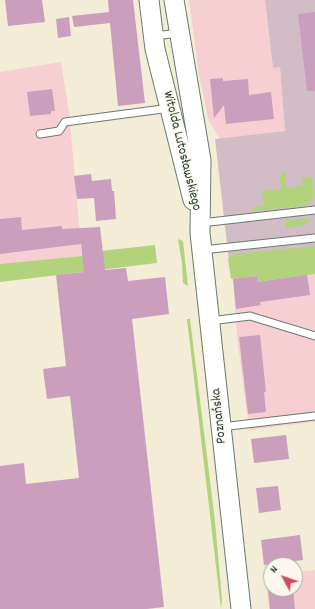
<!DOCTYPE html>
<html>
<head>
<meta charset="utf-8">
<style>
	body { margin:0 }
	#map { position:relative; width:315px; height:609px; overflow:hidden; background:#f3edd7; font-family:Dekko,sans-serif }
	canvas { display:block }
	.north { position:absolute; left:263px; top:557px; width:40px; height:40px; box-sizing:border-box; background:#fbf7ec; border:1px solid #a3ada2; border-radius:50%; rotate:310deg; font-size:11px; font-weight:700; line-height:16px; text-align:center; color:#1f3d34 }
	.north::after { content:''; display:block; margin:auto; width:14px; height:18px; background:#d1495b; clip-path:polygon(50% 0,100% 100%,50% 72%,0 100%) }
</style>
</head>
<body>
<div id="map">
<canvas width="315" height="609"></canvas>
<div class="north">N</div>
</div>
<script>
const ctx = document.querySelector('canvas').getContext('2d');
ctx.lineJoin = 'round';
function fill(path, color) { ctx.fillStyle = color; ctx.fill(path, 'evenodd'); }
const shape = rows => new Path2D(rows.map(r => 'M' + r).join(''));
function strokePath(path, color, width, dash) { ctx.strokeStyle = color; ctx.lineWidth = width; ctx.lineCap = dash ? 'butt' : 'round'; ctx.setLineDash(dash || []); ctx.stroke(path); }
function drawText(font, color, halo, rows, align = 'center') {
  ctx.font = font + ' Dekko,sans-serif'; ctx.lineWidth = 3; ctx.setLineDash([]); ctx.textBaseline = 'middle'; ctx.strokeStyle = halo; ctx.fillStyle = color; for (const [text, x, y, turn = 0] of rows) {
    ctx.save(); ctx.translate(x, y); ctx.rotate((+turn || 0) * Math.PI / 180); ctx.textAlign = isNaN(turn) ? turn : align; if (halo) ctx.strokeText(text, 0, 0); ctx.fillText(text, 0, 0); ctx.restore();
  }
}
fill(shape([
	[189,0,265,0,273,67,280,67,285,131,220,139,208,119,199,75],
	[61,62,69,112,82,256,0,266,0,72],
	[315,273,315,422,249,430,237,337,233,279,257,276,258,282],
	[315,570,315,609,269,609,266,576,271,575,271,589,295,589,295,572]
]), '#f7cfd2');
fill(shape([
	[265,0,315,0,315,273,256,276,231,279,215,139,285,131,280,67,273,68]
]), '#d2bdc6');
fill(shape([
	[282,172,286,173,286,188,302,186,303,177,312,177,314,195,312,201,304,206,253,211,254,207,264,205,262,191,281,189,280,176],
	[310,218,308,223,303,226,286,228,286,220],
	[178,239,183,241,188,286,183,283,182,263],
	[155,245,157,263,0,282,0,264,82,256,82,253],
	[315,246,315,274,257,282,256,276,231,279,228,259,235,254],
	[187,319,190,319,215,521,222,600,221,609]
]), '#b2d37b');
fill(shape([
	[5,0,42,0,45,22,8,26],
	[108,0,133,0,145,103,118,106,110,23,74,27,72,16,109,12],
	[315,12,315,91,307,91,298,14],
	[69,17,71,36,58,38,56,19],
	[223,78,223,81,248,79,249,95,271,92,274,119,226,124,224,105,214,118,210,79],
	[52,89,55,111,51,111,51,114,30,116,27,92],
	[91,174,92,181,111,179,112,191,114,191,116,219,96,221,94,198,77,199,74,176],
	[21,217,22,230,62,226,62,229,100,227,105,270,126,268,128,281,165,277,169,314,132,319,164,607,147,609,0,609,0,466,24,463,26,484,79,478,70,396,47,399,43,369,66,366,56,275,84,272,81,244,0,254,0,219],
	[307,275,310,295,260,302,261,305,236,309,233,279,257,276,257,282],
	[260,335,266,392,264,392,266,412,248,414,239,337],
	[286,435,289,459,254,463,251,439],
	[278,486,281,510,259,513,256,488],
	[300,535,303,560,264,565,261,540],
	[268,589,293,589,295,609,270,609]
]), '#cb9ebe');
const service = shape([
	[155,36,178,33],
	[40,134,59,131,65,122,170,108],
	[201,223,315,210],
	[202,250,315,238],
	[210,321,250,316,315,336],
	[221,427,315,416]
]);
const secondary = shape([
	[149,0,155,49,193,200],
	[174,0,201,160,200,233,241,609]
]);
strokePath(service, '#697b6d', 9);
strokePath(secondary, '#697b6d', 21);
strokePath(service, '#fff', 7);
strokePath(secondary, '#fff', 19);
drawText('14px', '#1f3d34', '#fbf7ec', [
	["Witolda Lutosławskiego",181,151,76],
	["Poznańska",220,416,-96]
]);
</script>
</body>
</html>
